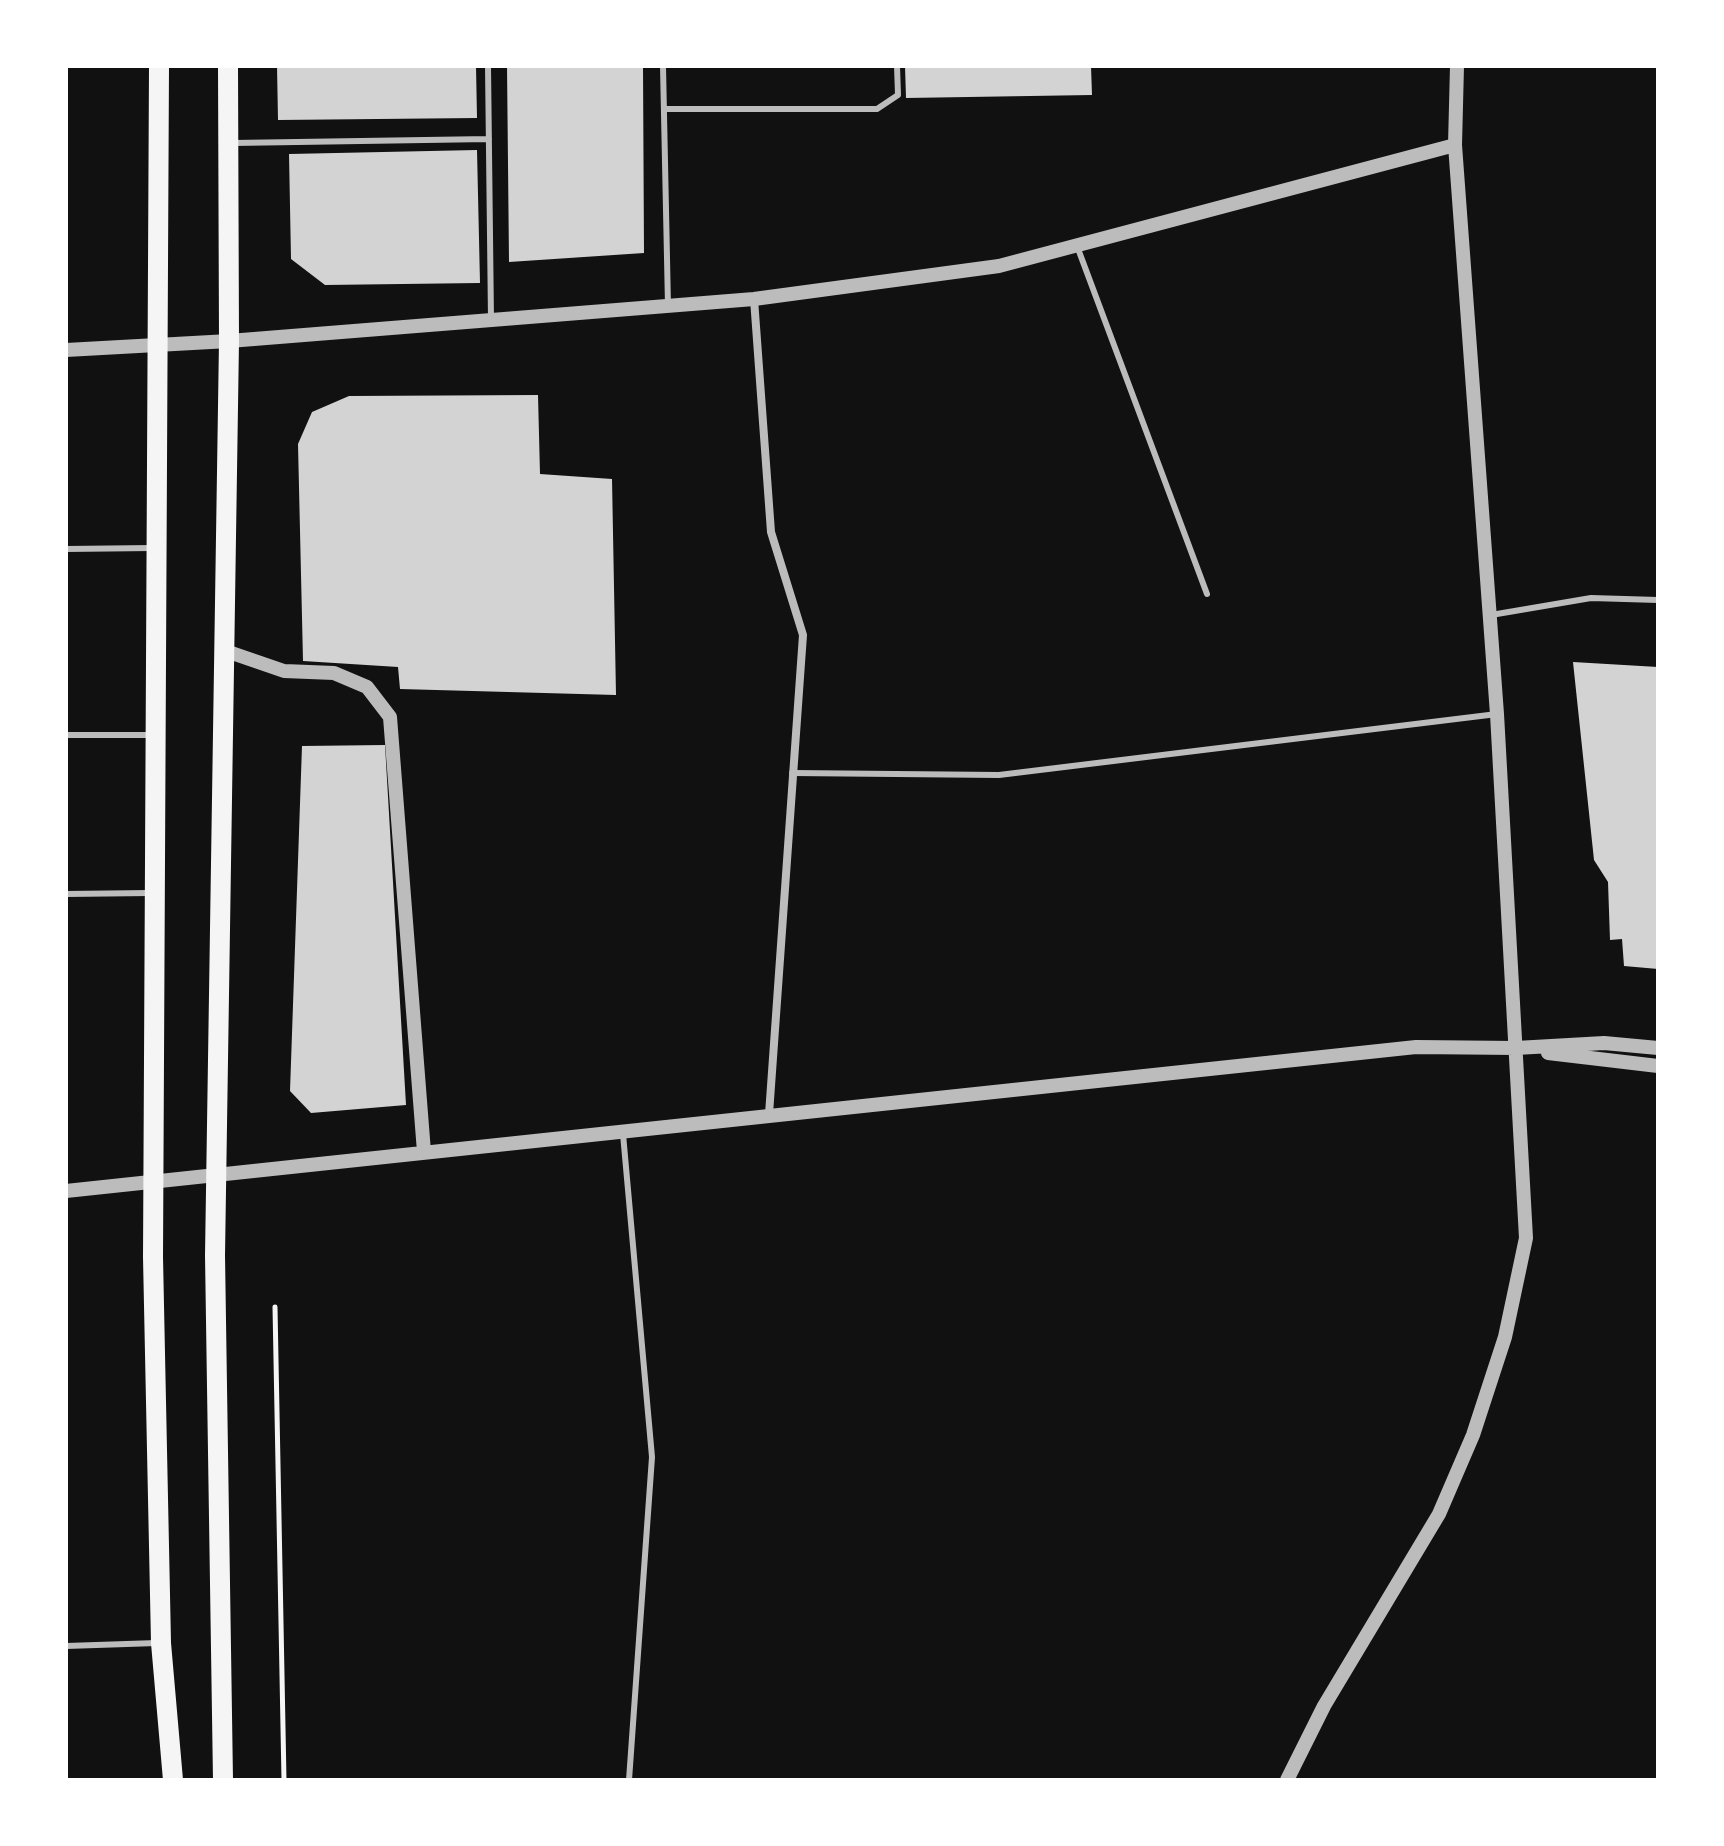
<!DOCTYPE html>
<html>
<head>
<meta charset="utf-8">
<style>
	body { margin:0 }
	#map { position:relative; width:1724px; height:1846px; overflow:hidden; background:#111; font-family:Bitter,serif }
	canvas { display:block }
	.frame { position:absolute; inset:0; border:68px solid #fff; pointer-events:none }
</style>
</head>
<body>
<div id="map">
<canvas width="1724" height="1846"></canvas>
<div class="frame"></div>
</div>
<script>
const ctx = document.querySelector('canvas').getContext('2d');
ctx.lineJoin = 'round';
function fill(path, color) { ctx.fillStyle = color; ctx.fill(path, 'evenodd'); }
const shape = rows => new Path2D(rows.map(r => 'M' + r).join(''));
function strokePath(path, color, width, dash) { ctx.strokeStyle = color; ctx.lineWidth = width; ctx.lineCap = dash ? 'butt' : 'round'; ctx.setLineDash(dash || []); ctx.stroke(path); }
fill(shape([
	[277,66,476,66,477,118,278,120],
	[507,66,643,66,644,253,509,262],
	[905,66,1091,66,1092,95,906,98],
	[477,150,480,283,325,285,291,259,289,154],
	[538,395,540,474,612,479,616,695,400,689,398,667,303,661,298,444,312,412,349,396],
	[1573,662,1658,667,1658,969,1624,966,1622,939,1610,940,1608,882,1594,860],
	[385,745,406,1105,311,1113,290,1091,302,746]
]), '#d3d3d3');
strokePath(shape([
	[275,1307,284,1780]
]), '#f5f5f5', 5);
strokePath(shape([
	[488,66,491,320],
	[663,66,668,306],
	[664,109,877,109,898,95,897,66],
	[233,143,489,139],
	[1077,246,1207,594],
	[66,549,152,548],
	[1491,615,1591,598,1658,600],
	[66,735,150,735],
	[792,773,999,775,1497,714],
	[66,894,150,893],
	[623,1134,652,1457,629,1780],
	[66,1646,157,1643]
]), '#bcbcbc', 6);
strokePath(shape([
	[754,299,771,532,803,635,769,1114]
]), '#bcbcbc', 8);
strokePath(shape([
	[66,350,229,341,754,299,999,266,1455,145],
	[223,650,284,671,334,673,367,687,390,717,424,1152],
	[1548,1053,1658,1066],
	[66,1191,1416,1047,1516,1048,1604,1043,1658,1048],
	[1287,1780,1324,1706,1439,1514,1473,1435,1505,1337,1526,1238,1497,714,1455,145,1457,66]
]), '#bcbcbc', 14);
strokePath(shape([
	[159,66,153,1257,161,1643,173,1780],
	[223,1780,215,1255,229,341,228,66]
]), '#f5f5f5', 20);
</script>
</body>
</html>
